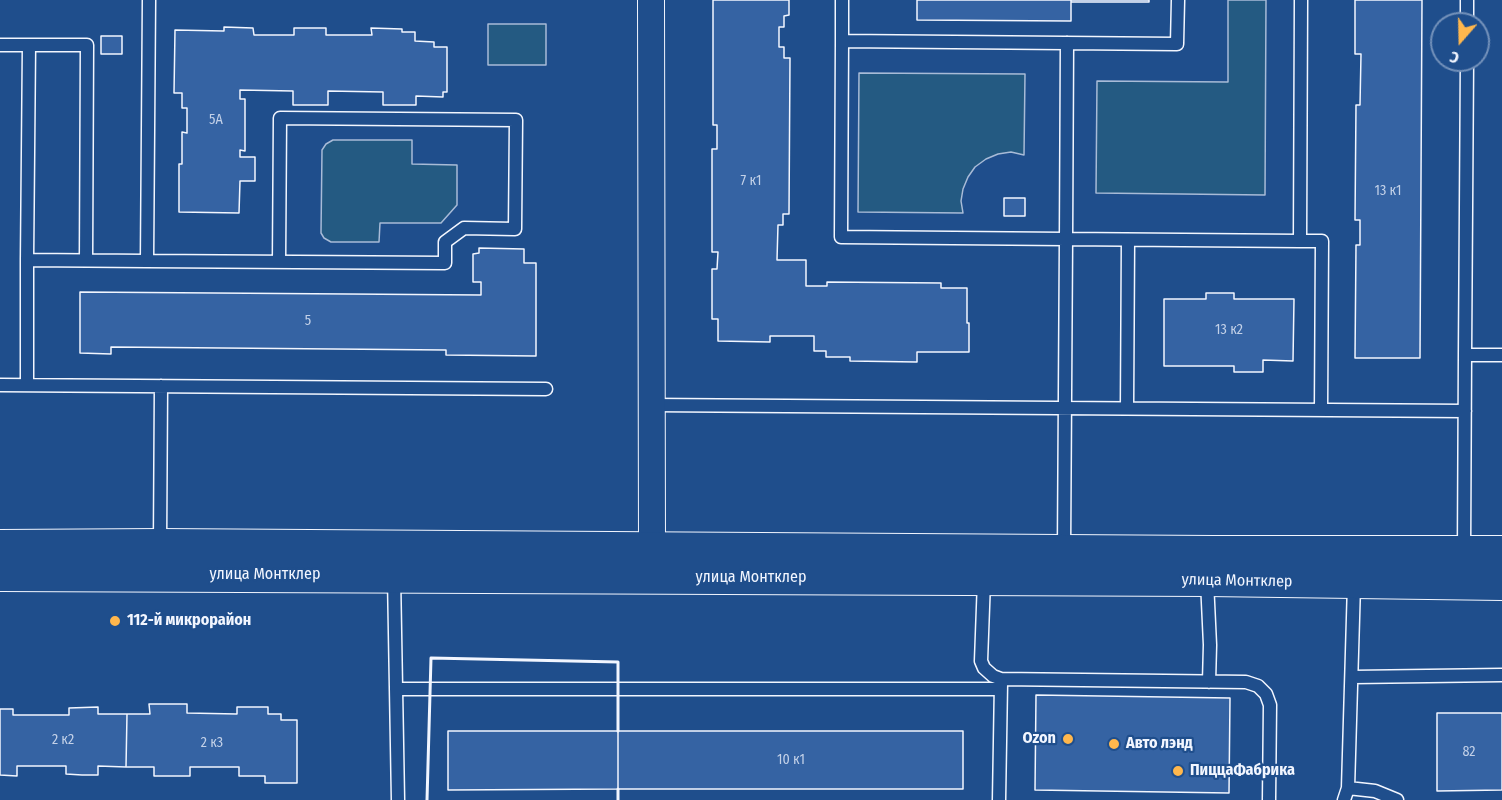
<!DOCTYPE html>
<html>
<head>
<meta charset="utf-8">
<style>
	body { margin:0 }
	#map { position:relative; width:1502px; height:800px; overflow:hidden; background:#1f4e8c; font-family:"Fira Sans Condensed",sans-serif }
	canvas { display:block }
	.north { position:absolute; left:1430px; top:12px; width:60px; height:60px; box-sizing:border-box; background:#1f4e8c; border:2px solid #7391ba; border-radius:50%; rotate:200deg; font-size:16px; font-weight:700; line-height:24px; text-align:center; color:#f2f6ff }
	.north::after { content:''; display:block; margin:auto; width:21px; height:27px; background:#ffb74d; clip-path:polygon(50% 0,100% 100%,50% 72%,0 100%) }
</style>
</head>
<body>
<div id="map">
<canvas width="1502" height="800"></canvas>
<div class="north">С</div>
</div>
<script>
const ctx = document.querySelector('canvas').getContext('2d');
ctx.lineJoin = 'round';
function fill(path, color) { ctx.fillStyle = color; ctx.fill(path, 'evenodd'); }
const shape = rows => new Path2D(rows.map(r => 'M' + r).join(''));
function strokePath(path, color, width, dash) { ctx.strokeStyle = color; ctx.lineWidth = width; ctx.lineCap = dash ? 'butt' : 'round'; ctx.setLineDash(dash || []); ctx.stroke(path); }
function drawText(font, color, halo, rows, align = 'center') {
  ctx.font = font + ' "Fira Sans Condensed",sans-serif'; ctx.lineWidth = 4.5; ctx.setLineDash([]); ctx.textBaseline = 'middle'; ctx.strokeStyle = halo; ctx.fillStyle = color; for (const [text, x, y, turn = 0] of rows) {
    ctx.save(); ctx.translate(x, y); ctx.rotate((+turn || 0) * Math.PI / 180); ctx.textAlign = isNaN(turn) ? turn : align; if (halo) ctx.strokeText(text, 0, 0); ctx.fillText(text, 0, 0); ctx.restore();
  }
}
const green = shape([
	[1228,0,1266,0,1265,195,1096,193,1097,81,1228,82,1228,0],
	[488,24,546,24,546,65,488,65,488,24],
	[859,73,1025,74,1024,155,1011,152,998,154,986,159,975,167,968,177,963,189,961,201,963,213,858,212,859,73],
	[333,140,412,140,412,164,457,165,457,205,441,223,380,223,379,242,331,242,324,238,321,233,322,150,326,144,333,140]
]);
fill(green, '#245a82');
strokePath(green, '#a8bbd7', 1.5);
const building = shape([
	[713,0,789,0,789,15,784,16,784,27,779,27,779,47,784,47,784,58,790,58,789,214,783,214,783,225,778,225,777,260,806,260,806,286,827,286,827,282,941,283,941,288,967,288,967,323,969,323,969,352,917,352,917,362,850,361,850,357,826,357,826,351,814,351,814,336,770,336,770,342,718,341,718,319,712,319,712,269,717,269,718,252,712,252,712,149,717,149,717,125,713,125,713,0],
	[917,0,1071,0,1071,21,917,20,917,0],
	[1071,0,1149,0,1149,2,1071,2,1071,0],
	[1355,0,1422,0,1420,358,1355,358,1356,245,1360,245,1360,220,1355,220,1356,105,1360,105,1361,54,1355,54,1355,0],
	[224,27,253,28,254,35,294,35,294,28,326,28,326,35,372,35,371,28,402,29,402,32,415,32,415,41,434,42,434,47,447,47,447,92,443,92,443,97,416,96,416,105,383,105,383,92,328,91,328,105,293,105,293,91,240,90,240,99,245,99,245,151,240,150,240,157,255,157,255,181,240,181,239,213,179,212,179,164,182,164,182,132,187,133,187,108,182,108,182,93,174,93,175,30,224,31,224,27],
	[101,36,122,36,122,54,101,54,101,36],
	[1004,198,1025,198,1025,216,1004,216,1004,198],
	[479,248,524,249,524,263,536,263,536,356,446,355,446,350,111,347,111,354,80,353,80,292,481,295,481,282,473,282,473,254,479,253,479,248],
	[1206,293,1234,293,1234,299,1294,299,1293,361,1263,360,1263,372,1234,372,1234,366,1164,366,1164,299,1206,299,1206,293],
	[1036,695,1230,698,1229,793,1035,790,1036,695],
	[149,704,187,704,187,713,237,714,237,707,268,707,268,714,281,714,281,720,297,720,297,783,265,783,265,776,239,776,239,767,190,767,190,776,154,776,154,767,126,767,127,714,150,714,149,704],
	[98,707,98,714,127,714,126,767,98,766,98,775,82,775,66,774,66,766,17,766,17,776,0,775,0,709,13,709,13,715,69,715,69,708,98,707],
	[1437,713,1502,713,1502,790,1437,791,1437,713],
	[448,731,618,731,618,789,448,790,448,731],
	[618,731,963,731,963,789,618,789,618,731]
]);
fill(building, '#3563a3');
strokePath(building, '#f2f6ff', 1.5);
const service = shape([
	[149,0,147,261,445,263,445,242,464,228,515,229,516,120,280,118,279,262],
	[842,0,842,41,1177,44,1178,0],
	[1467,24,1467,0],
	[842,41,841,237,1066,239,1067,43],
	[0,45,87,45,86,260],
	[1300,241,1322,241,1321,410],
	[27,260,29,45],
	[1465,355,1467,60],
	[0,385,546,389],
	[27,385,27,260,147,261],
	[651,405,1465,411],
	[1127,408,1128,240],
	[160,544,161,386],
	[1064,549,1066,239,1300,241,1301,0],
	[1464,551,1465,355,1502,355],
	[394,576,398,800],
	[984,580,981,661,984,668,993,676,1001,679,1246,682,1258,686,1266,694,1270,705,1269,800],
	[1207,581,1210,645,1209,682],
	[1354,584,1348,788,1375,791,1397,800],
	[1353,677,1502,675],
	[396,689,1000,689],
	[999,800,1001,683],
	[1344,800,1348,788]
]);
const minor = shape([
	[651,0,652,548]
]);
const tertiary = shape([
	[0,546,160,545,1213,552,1502,552],
	[0,575,1207,580,1502,584]
]);
strokePath(service, '#f2f6ff', 15);
strokePath(minor, '#f2f6ff', 28);
strokePath(tertiary, '#f2f6ff', 34);
strokePath(service, '#1f4e8c', 12);
strokePath(minor, '#1f4e8c', 26);
strokePath(tertiary, '#1f4e8c', 32);
strokePath(shape([
	[427,800,431,658,618,662,618,731],
	[618,800,618,789]
]), '#f2f6ff', 3);
for (const [x, y, r, color] of [
	[115,621,6,"#ffb74d"],
	[1068,739,6,"#ffb74d"],
	[1114,744,6,"#ffb74d"],
	[1178,771,6,"#ffb74d"]
]) { const dot = new Path2D(); dot.arc(x, y, r, 0, 2 * Math.PI); ctx.fillStyle = color; ctx.fill(dot); strokePath(dot, '#1f4e8c', 2); }
drawText('14px', '#c3d1e8', null, [
	["5А",216,120],
	["7 к1",751,181],
	["13 к1",1388,191],
	["5",308,321],
	["13 к2",1229,330],
	["2 к2",63,740],
	["2 к3",212,743],
	["82",1469,752],
	["10 к1",791,760]
]);
drawText('16px', '#f2f6ff', '#1f4e8c', [
	["улица Монтклер",265,575],
	["улица Монтклер",751,578],
	["улица Монтклер",1237,581,1]
]);
drawText('bold 16px', '#f2f6ff', '#1f4e8c', [
	["112-й микрорайон",127,621],
	["Ozon",1056,739,"right"],
	["Авто лэнд",1126,744],
	["ПиццаФабрика",1190,771]
], 'left');
</script>
</body>
</html>
